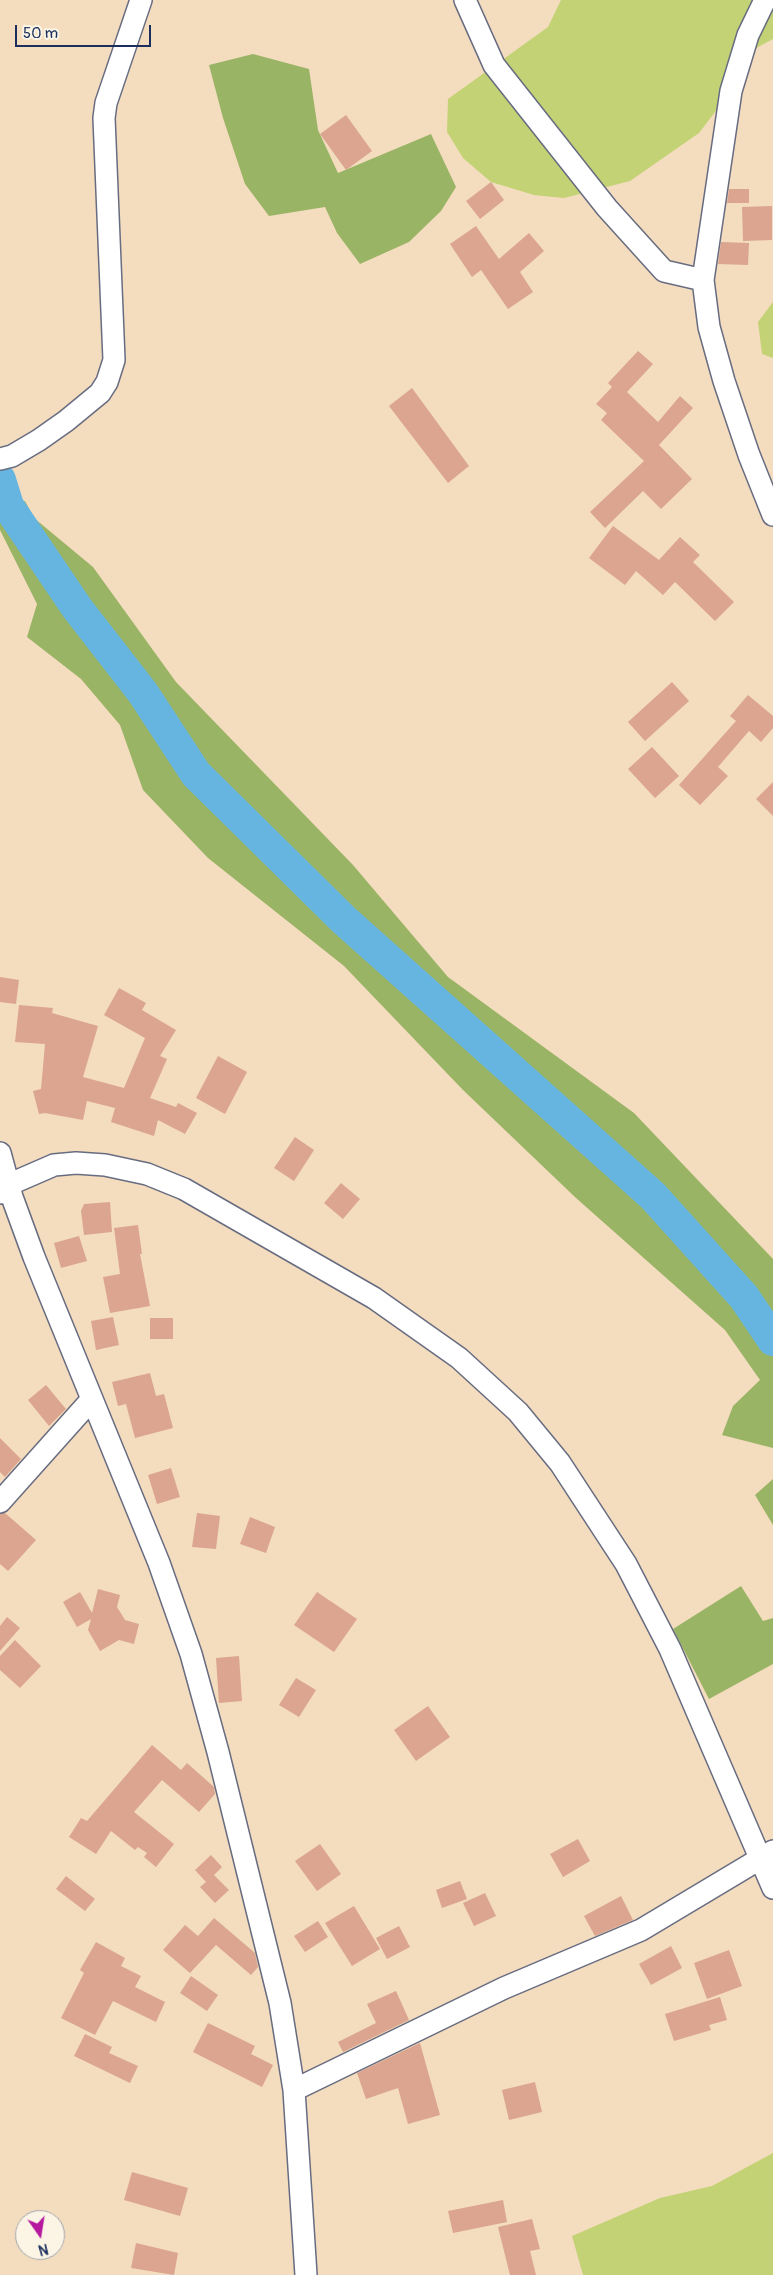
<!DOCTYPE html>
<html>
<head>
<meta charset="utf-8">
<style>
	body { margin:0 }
	#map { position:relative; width:773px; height:2275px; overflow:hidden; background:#f4dcbe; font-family:Pangolin,sans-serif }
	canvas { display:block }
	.north { position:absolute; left:15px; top:2210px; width:50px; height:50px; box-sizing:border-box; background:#fcf5e5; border:1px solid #a2a6af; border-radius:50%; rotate:167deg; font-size:14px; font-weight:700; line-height:20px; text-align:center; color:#1b2f5e }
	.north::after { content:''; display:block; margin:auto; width:18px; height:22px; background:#b5179e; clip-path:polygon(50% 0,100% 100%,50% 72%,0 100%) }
	.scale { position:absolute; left:15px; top:25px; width:136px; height:22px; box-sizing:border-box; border:2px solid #1b2f5e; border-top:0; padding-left:6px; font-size:15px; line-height:18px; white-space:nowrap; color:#1b2f5e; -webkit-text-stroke:4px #fcf5e5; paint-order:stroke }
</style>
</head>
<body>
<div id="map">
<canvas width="773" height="2275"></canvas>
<div class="north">N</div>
<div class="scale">50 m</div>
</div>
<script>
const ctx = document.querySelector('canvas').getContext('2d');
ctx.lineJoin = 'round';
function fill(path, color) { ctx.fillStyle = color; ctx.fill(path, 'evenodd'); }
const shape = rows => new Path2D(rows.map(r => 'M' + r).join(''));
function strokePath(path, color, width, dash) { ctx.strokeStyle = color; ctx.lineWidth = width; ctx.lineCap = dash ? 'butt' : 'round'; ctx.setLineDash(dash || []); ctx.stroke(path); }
fill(shape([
	[561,0,773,0,773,39,758,47,733,69,731,91,699,133,630,181,564,198,534,195,491,182,463,158,447,132,448,99,548,27],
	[773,302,773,358,762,354,758,322],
	[773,2153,773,2275,583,2275,572,2236,660,2198,712,2186]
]), '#c3d274');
fill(shape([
	[253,54,309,69,318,130,338,173,431,134,456,187,441,211,409,242,360,264,337,233,325,207,269,216,245,184,223,118,209,65],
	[25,501,34,518,93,567,176,682,353,865,448,977,634,1113,773,1259,773,1448,722,1435,733,1406,760,1380,725,1330,576,1198,463,1090,344,966,208,858,143,790,120,725,81,679,27,637,37,604,0,530,0,506],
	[773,1479,773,1525,755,1495],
	[741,1586,763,1621,773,1618,773,1664,709,1699,673,1629]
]), '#9ab466');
strokePath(shape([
	[0,480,8,506,77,608,143,693,196,774,344,920,653,1196,744,1297,773,1340]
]), '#65b5e0', 32);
fill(shape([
	[346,115,372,151,346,170,320,134],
	[491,182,504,200,480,219,466,201],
	[729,189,749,189,749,203,727,203],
	[772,206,772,240,743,241,742,207],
	[476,226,499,259,529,233,544,251,520,272,533,292,508,309,481,270,472,277,450,244],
	[721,242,749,243,748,265,718,264],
	[638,351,653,364,627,392,658,422,680,396,693,408,659,445,692,479,661,509,643,491,605,528,590,512,644,461,601,420,607,413,596,404,612,387,608,383],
	[412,388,469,466,448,483,389,406],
	[613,526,659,560,680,537,700,555,693,562,734,602,715,621,675,582,663,595,636,571,625,585,589,558],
	[672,682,689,701,645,741,628,722],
	[748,695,773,716,773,728,761,742,749,731,718,767,728,776,700,805,679,785,736,721,730,716],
	[652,747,679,776,655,798,628,769],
	[773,782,773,816,756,799],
	[0,977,19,980,16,1004,0,1002],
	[119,988,146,1003,142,1010,176,1030,160,1056,167,1059,150,1098,176,1107,178,1103,197,1113,185,1134,158,1120,154,1136,111,1122,115,1108,87,1101,83,1120,45,1113,39,1114,33,1091,41,1089,45,1044,15,1042,19,1005,53,1008,52,1013,98,1026,83,1077,124,1088,145,1038,104,1015],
	[218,1056,247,1072,225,1114,196,1098],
	[295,1137,314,1150,294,1181,274,1168],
	[341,1183,360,1199,343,1219,324,1203],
	[110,1202,112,1232,84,1235,81,1211,84,1204],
	[138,1225,142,1254,140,1254,150,1306,110,1313,103,1277,120,1274,114,1228],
	[79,1236,87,1261,61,1268,54,1243],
	[113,1317,119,1345,96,1350,91,1321],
	[150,1318,173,1318,173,1339,150,1339],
	[150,1373,156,1396,164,1394,173,1428,135,1438,126,1404,118,1406,112,1382],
	[46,1385,66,1409,49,1426,28,1400],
	[0,1438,21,1459,5,1477,0,1472],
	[171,1468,180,1497,157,1504,148,1475],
	[5,1513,36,1540,8,1571,0,1564,0,1514],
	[197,1513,220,1516,216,1549,192,1547],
	[250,1517,275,1527,266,1553,240,1544],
	[98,1589,120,1595,117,1607,125,1620,139,1624,134,1644,119,1640,100,1651,88,1630,91,1619,77,1627,63,1602,80,1592,92,1613],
	[317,1592,357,1619,334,1652,294,1625],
	[7,1617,20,1628,0,1651,0,1626],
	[15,1640,41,1666,20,1688,0,1670,0,1656],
	[239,1656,242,1701,219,1703,216,1658],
	[296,1678,316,1690,299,1717,279,1705],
	[428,1706,450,1737,416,1761,394,1730],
	[152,1745,181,1770,187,1763,214,1787,215,1794,199,1812,162,1780,134,1812,174,1844,156,1867,144,1857,147,1853,138,1847,135,1850,111,1831,96,1854,69,1837,81,1818,87,1821],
	[578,1839,590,1861,563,1877,550,1854],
	[320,1844,341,1874,317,1891,295,1861],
	[211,1855,222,1867,210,1879,214,1875,229,1890,215,1903,200,1887,206,1882,195,1870],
	[66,1876,95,1899,85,1911,56,1889],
	[460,1881,467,1899,442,1908,436,1890],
	[485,1893,496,1916,474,1926,463,1903],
	[621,1896,633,1920,595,1936,584,1916],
	[354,1906,380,1949,352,1966,325,1923],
	[214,1918,255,1953,258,1967,251,1975,216,1945,190,1973,163,1950,185,1925,198,1936],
	[318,1921,328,1937,305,1952,294,1936],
	[399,1926,410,1947,387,1959,376,1938],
	[96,1942,125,1958,121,1966,141,1976,135,1987,165,2002,156,2022,113,2001,95,2035,61,2018,84,1973,80,1970],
	[671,1946,682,1968,651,1985,639,1964],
	[729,1950,742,1986,707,1999,694,1963],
	[191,1976,218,1995,207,2011,180,1993],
	[396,1991,409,2020,343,2052,338,2042,376,2023,367,2004],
	[720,1997,727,2020,709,2025,711,2030,674,2041,665,2014],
	[208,2023,255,2046,251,2054,273,2065,262,2087,193,2052],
	[85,2034,112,2047,109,2053,138,2066,130,2083,74,2056],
	[420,2043,440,2115,408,2124,398,2088,366,2099,357,2073],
	[535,2082,542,2112,509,2120,502,2090],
	[132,2172,188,2188,180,2216,124,2200],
	[503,2200,507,2222,453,2233,448,2211],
	[532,2219,540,2249,530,2251,536,2275,510,2275,498,2227],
	[136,2243,178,2253,174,2275,131,2268]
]), '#dba590');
const street = shape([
	[465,0,494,65,607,208,664,271,703,280],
	[765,0,748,35,731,91,703,280,709,327,724,381,749,455,773,515],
	[0,459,12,456,39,440,66,421,100,393,107,382,114,360,104,118,106,103,141,0],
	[0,1153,12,1197,34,1257,159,1563,191,1654,218,1752,280,2003,294,2090,306,2275],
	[0,1193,8,1185,54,1165,76,1163,105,1165,147,1174,184,1189,374,1298,459,1358,518,1412,560,1463,626,1564,670,1649,773,1888],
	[0,1502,92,1399],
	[294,2090,504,1988,641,1930,773,1851]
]);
strokePath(street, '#676c80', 24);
strokePath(street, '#fff', 21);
</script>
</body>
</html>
